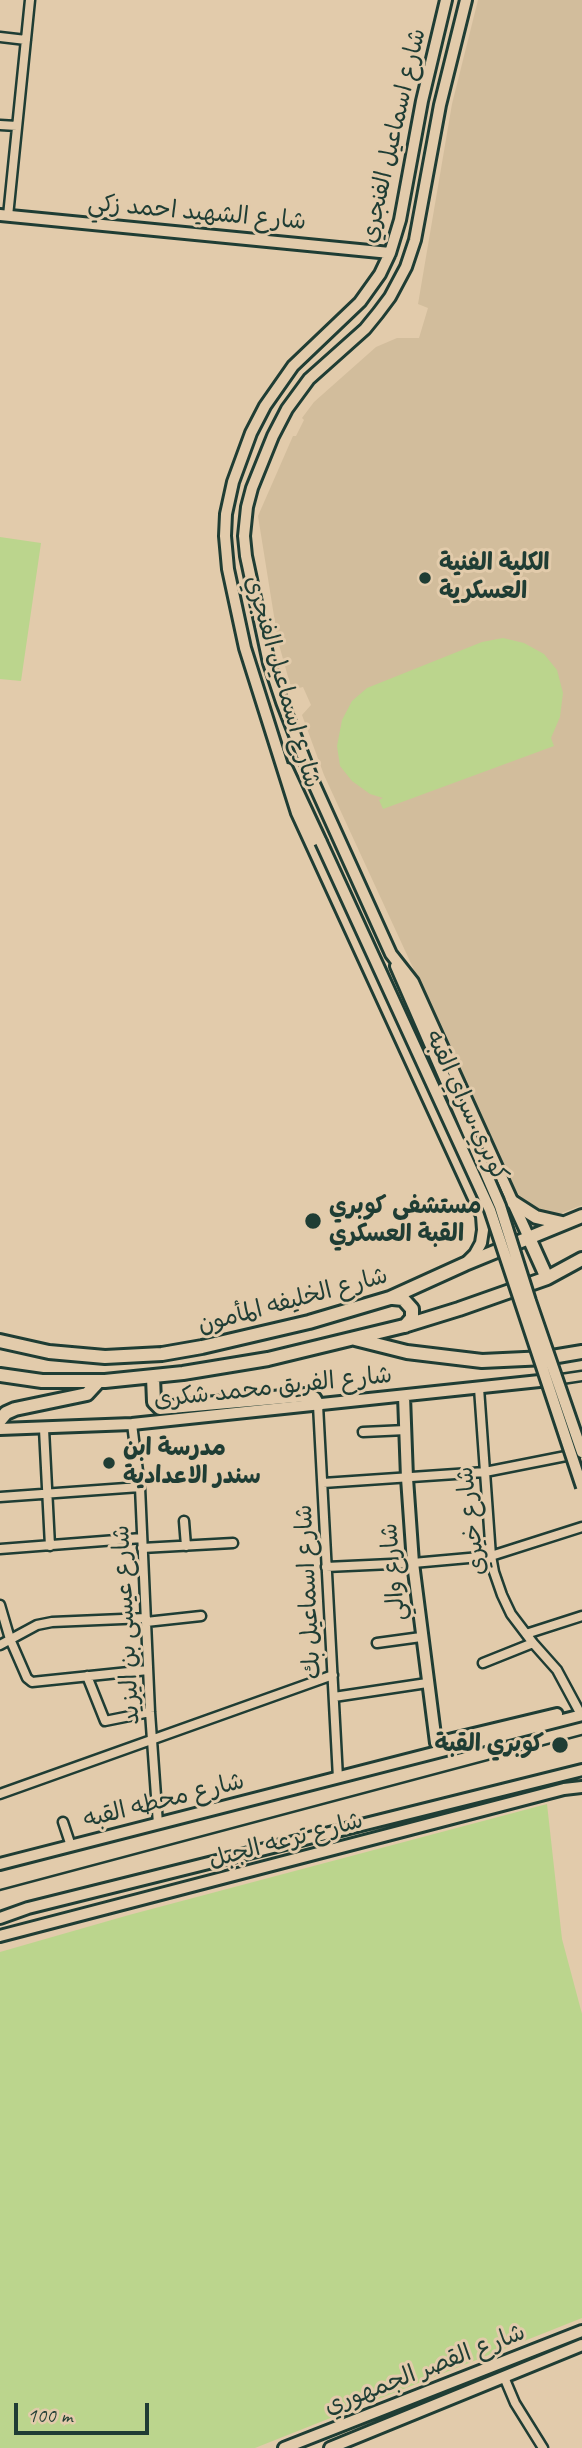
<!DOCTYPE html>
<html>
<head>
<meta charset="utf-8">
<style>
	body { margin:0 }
	#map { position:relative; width:582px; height:2448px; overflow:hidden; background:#e2cbab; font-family:Caveat,sans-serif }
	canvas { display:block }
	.scale { position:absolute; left:14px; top:2403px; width:135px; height:32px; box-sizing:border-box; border:4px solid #1f3d34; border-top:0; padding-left:9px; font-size:21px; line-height:24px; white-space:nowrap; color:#1f3d34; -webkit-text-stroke:5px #e2cbab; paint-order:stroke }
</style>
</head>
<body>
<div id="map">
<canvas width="582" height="2448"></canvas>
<div class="scale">100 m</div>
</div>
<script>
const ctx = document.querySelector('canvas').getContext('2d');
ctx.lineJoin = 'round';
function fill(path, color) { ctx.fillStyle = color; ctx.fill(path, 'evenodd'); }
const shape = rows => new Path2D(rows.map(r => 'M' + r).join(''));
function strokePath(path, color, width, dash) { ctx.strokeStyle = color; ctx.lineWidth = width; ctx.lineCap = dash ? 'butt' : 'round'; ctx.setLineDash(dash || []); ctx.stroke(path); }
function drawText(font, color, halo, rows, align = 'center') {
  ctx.font = font + ' Caveat,"Playpen Sans Arabic",sans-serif'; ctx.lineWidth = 6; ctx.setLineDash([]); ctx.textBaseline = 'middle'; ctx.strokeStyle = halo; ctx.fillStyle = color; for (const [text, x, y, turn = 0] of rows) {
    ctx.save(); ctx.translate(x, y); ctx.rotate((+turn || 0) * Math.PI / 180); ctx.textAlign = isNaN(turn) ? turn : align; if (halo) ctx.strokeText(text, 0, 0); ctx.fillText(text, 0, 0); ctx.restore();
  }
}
fill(shape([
	[478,0,582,0,582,1205,552,1217,522,1204,324,775,302,715,311,705,303,687,299,688,290,684,278,641,258,516,293,436,296,436,304,420,302,418,314,402,376,347,397,338,419,338,428,308,418,304,452,104]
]), '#d2bd9c');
fill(shape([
	[0,537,41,543,21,681,0,679],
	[503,638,524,643,544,654,557,670,563,693,560,717,551,738,554,746,383,809,379,800,383,798,370,794,352,781,340,766,337,746,342,720,352,701,367,688,482,642],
	[547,1804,562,1939,582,2014,582,2318,255,2448,0,2448,0,1952,129,1915]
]), '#bbd58d');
const street = shape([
	[0,37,26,40],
	[0,125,17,126],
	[8,216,30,0],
	[555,1380,582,1376],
	[479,1388,491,1556,494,1572,502,1595,511,1614,533,1643,557,1670,578,1709],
	[318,1405,338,1778],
	[132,1424,140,1487,150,1712,158,1824],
	[44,1429,50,1546],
	[363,1432,406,1430],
	[323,1483,485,1472,576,1454],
	[0,1497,140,1487],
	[184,1521,186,1546],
	[142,1548,233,1543],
	[0,1549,142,1538],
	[326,1567,413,1563,491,1556,582,1527],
	[0,1605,10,1639,27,1678,32,1682,148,1670],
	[146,1622,201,1616],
	[526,1634,582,1616],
	[377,1643,421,1637],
	[0,1645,37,1625,52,1622,146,1618],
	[483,1663,533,1643],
	[87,1676,105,1721,150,1712],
	[334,1697,427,1683],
	[0,1794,333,1675],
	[63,1822,71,1846],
	[504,2377,515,2403,543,2448]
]);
const secondary = shape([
	[446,0,422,101,400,220,390,253,380,274,360,302,293,366,265,406,251,433,233,482,226,514,225,536,228,569,245,648,297,813,482,1216,483,1230,481,1243,475,1254,466,1263],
	[466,0,440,105,415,240,406,267,390,297,378,313,365,329,309,379,287,409,273,436,252,488,247,507,244,536,246,556,269,663,282,702,314,784,391,954,413,982,529,1238],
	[0,215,390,253],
	[287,769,321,842],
	[396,966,447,1083],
	[404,1396,407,1478,413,1563,436,1743,557,1714],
	[0,1429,132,1424,549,1380],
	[0,1864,582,1715],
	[0,1918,28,1908,582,1770],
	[0,1936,564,1789,582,1787],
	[284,2448,582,2331],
	[330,2448,582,2345]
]);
const primary = shape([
	[511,1201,536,1217,562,1223],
	[529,1238,547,1278],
	[393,1298,403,1299,412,1309,412,1318,405,1326],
	[355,1339,407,1352,482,1361,546,1358,582,1352],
	[0,1341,49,1352,105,1357,162,1354,202,1347,309,1322,390,1298,465,1264,582,1216],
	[0,1375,42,1381,105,1381,183,1373,268,1359,404,1326,459,1309,547,1278,582,1259],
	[153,1377,154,1402,160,1408,306,1395,314,1398,318,1405],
	[0,1420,6,1413,15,1409,87,1394,99,1381]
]);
strokePath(street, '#1f3d34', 13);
strokePath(secondary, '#1f3d34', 16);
strokePath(primary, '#1f3d34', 18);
strokePath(street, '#e2cbab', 8);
strokePath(secondary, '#e2cbab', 10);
strokePath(primary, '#e2cbab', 12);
strokePath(shape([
	[0,1890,582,1735]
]), '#1f3d34', 2.5);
const secondaryBridge = shape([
	[321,842,490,1210,582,1487],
	[447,1083,500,1206,530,1301,582,1452]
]);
strokePath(secondaryBridge, '#1f3d34', 16, []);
strokePath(secondaryBridge, '#e2cbab', 10);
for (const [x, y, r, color] of [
	[425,578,7,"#1f3d34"],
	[313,1221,9,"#1f3d34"],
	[109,1463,7,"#1f3d34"],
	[560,1745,9,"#1f3d34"]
]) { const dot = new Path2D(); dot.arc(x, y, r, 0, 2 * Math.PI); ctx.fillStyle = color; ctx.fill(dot); strokePath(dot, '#e2cbab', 2.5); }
drawText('24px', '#1f3d34', '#e2cbab', [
	["شارع اسماعيل الفنجري",394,136,-77],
	["شارع الشهيد احمد زكي",197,213,5],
	["شارع اسماعيل الفنجري",282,682,74],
	["كوبري سراي القبه",466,1106,65],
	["شارع الخليفه المأمون",293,1301,-15],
	["شارع الفريق محمد شكرى",273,1388,-6],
	["شارع خيري",472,1521,-97],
	["شارع والي",394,1572,-95],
	["شارع اسماعيل بك",309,1592,-93],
	["شارع عيسى بن اليزيد",127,1625,-93],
	["شارع محطه القبه",164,1801,-14],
	["شارع ترعه الجبل",286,1841,-15],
	["شارع القصر الجمهوري",425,2370,-21]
]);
drawText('bold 24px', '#1f3d34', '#e2cbab', [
	["الكلية الفنية",439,564],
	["العسكرية",439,592],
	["مستشفى كوبري",329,1207],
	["القبة العسكري",329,1235],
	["مدرسة ابن",123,1449],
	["سندر الاعدادية",123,1477],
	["كوبري القبة",544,1745,"right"]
], 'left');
</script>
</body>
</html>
